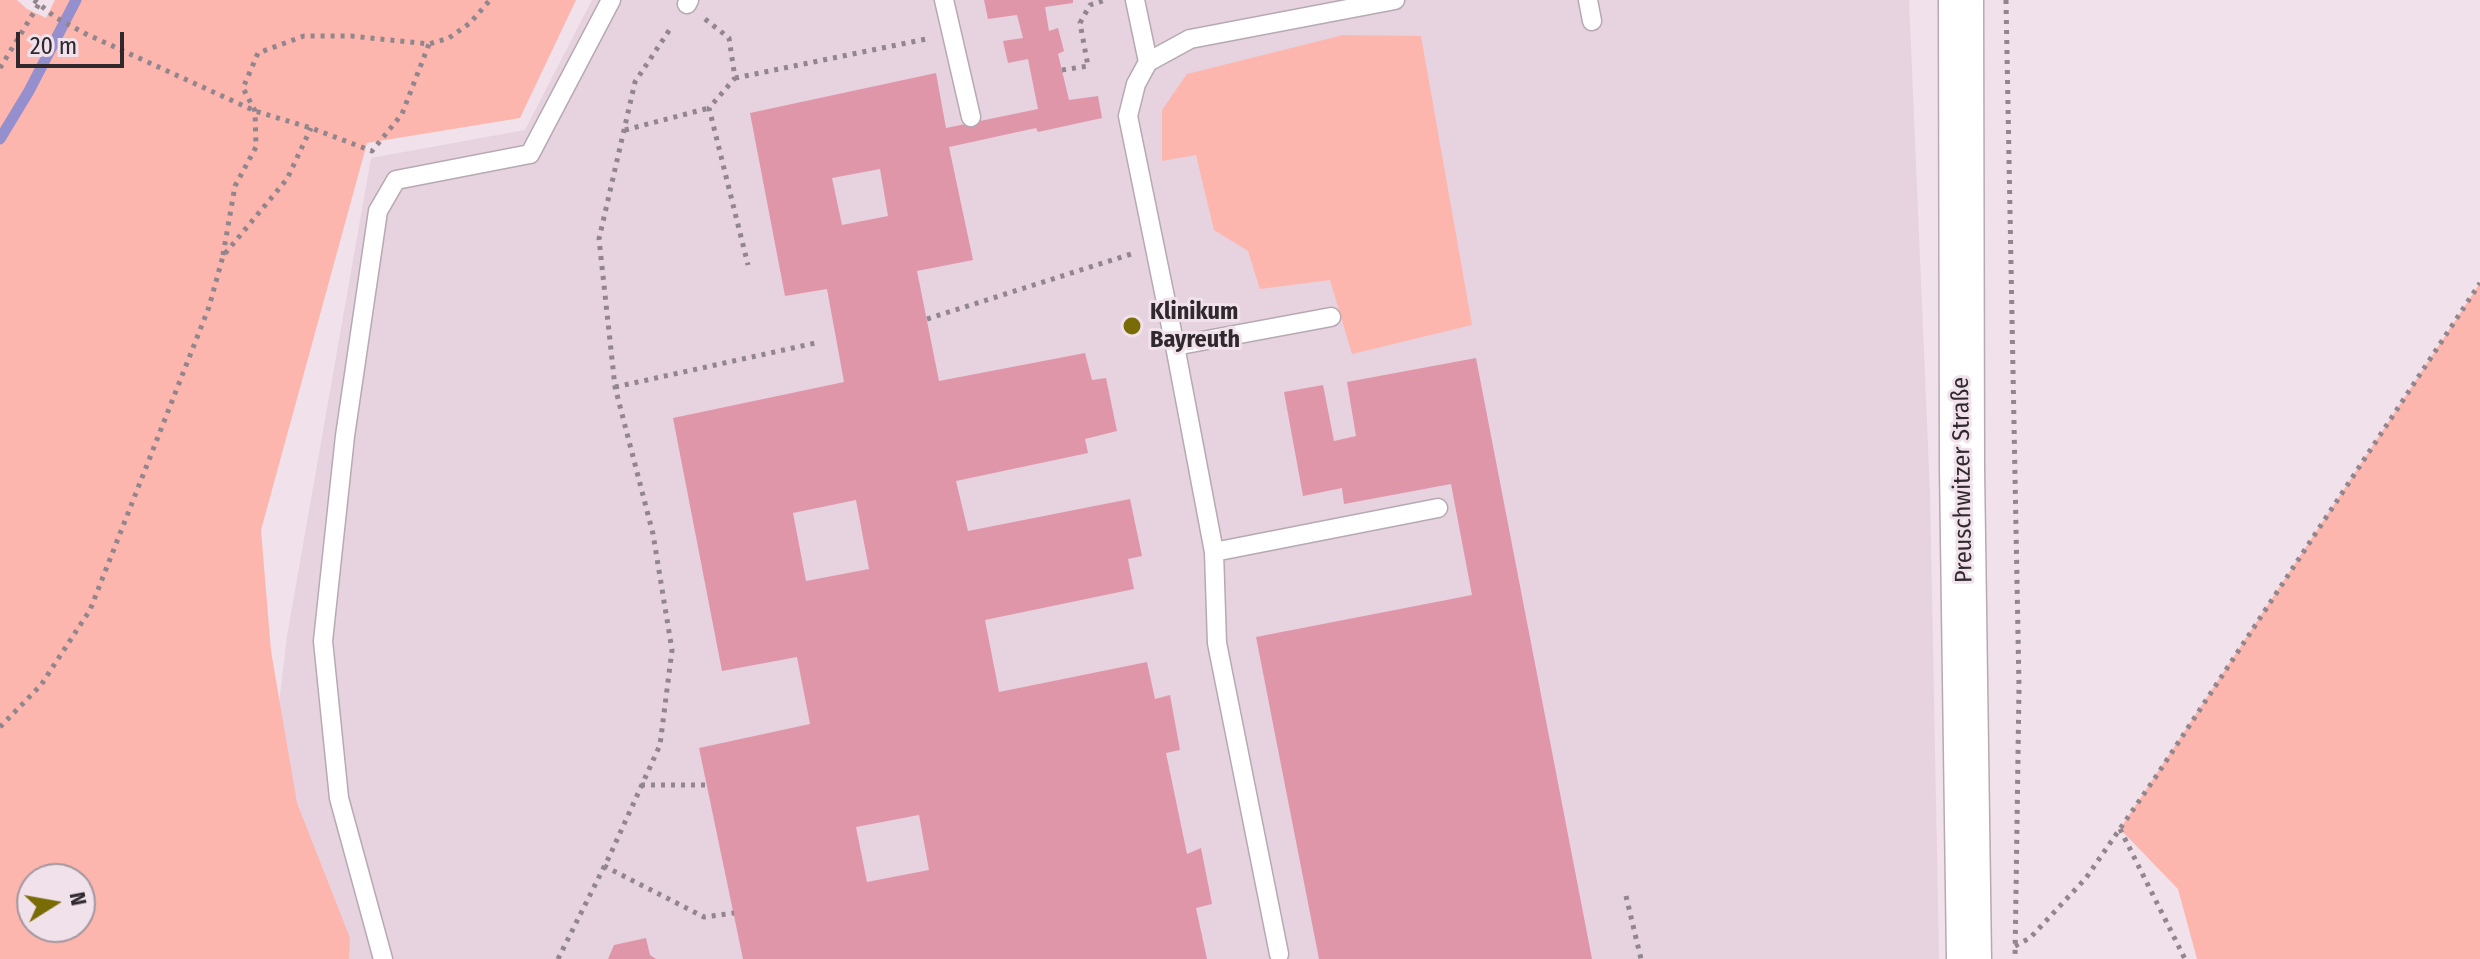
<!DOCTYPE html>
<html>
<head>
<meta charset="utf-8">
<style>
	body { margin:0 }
	#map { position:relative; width:2480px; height:959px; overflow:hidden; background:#f0e1eb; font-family:"Fira Sans Condensed",sans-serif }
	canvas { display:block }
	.north { position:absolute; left:16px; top:863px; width:80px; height:80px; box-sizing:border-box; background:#f0e1eb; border:2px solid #a3979f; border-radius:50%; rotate:79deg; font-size:22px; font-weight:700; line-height:32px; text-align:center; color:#2f292d }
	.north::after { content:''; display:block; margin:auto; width:28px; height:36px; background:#796c07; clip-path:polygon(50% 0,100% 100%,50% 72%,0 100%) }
	.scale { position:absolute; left:16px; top:32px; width:108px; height:36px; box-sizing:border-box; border:4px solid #2f292d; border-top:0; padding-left:10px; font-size:24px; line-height:28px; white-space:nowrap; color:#2f292d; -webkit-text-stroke:6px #f0e1eb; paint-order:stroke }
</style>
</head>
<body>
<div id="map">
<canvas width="2480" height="959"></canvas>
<div class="north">N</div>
<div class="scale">20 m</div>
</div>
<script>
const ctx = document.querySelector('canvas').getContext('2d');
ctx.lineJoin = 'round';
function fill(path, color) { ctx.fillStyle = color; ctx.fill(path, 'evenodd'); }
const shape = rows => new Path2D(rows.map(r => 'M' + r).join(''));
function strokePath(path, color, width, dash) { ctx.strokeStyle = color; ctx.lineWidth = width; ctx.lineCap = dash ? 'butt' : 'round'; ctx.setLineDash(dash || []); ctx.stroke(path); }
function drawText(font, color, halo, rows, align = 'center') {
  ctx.font = font + ' "Fira Sans Condensed",sans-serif'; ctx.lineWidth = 6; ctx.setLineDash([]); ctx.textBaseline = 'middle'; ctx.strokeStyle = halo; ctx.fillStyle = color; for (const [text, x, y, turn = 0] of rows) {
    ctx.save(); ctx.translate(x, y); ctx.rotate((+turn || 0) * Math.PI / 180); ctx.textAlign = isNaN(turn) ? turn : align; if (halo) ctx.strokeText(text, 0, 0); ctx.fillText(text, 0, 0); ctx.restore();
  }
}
fill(shape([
	[592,0,1909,0,1930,494,1939,959,249,959,287,636,371,158,525,130]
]), '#e7d2df');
fill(shape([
	[0,0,17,0,27,9,46,18,55,0,576,0,520,118,367,143,261,530,271,651,297,803,350,938,349,959,0,959],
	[32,879,80,879,80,927,32,927],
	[1343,35,1421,36,1472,325,1352,354,1330,280,1260,289,1248,251,1214,230,1196,155,1162,161,1162,110,1187,74],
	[2480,283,2480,959,2197,959,2178,889,2120,829]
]), '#fcb6ad');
strokePath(shape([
	[0,139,29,91,76,0]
]), '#968fcd', 11);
fill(shape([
	[984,0,1073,0,1073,3,1045,7,1049,31,1058,28,1064,51,1058,54,1069,100,1098,96,1102,118,1038,132,1036,128,949,147,973,260,917,271,939,381,1085,353,1092,380,1106,378,1117,431,1085,439,1088,453,956,481,968,531,1130,499,1142,556,1128,559,1134,589,985,620,999,692,1147,662,1155,699,1170,695,1180,750,1166,753,1187,854,1201,848,1212,904,1196,908,1207,959,743,959,699,748,810,724,797,657,722,671,673,418,844,382,827,289,785,296,750,113,936,73,946,128,1038,109,1028,59,1008,63,1003,41,1023,38,1017,15,988,19],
	[880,169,888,216,842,225,832,178],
	[856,500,869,569,806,581,793,513],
	[919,815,929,870,867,882,856,827],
	[1476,358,1592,959,1319,959,1256,637,1472,595,1451,484,1344,504,1342,488,1303,496,1284,392,1323,385,1334,441,1356,436,1347,382],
	[646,938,650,955,656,959,608,959,614,945]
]), '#e096a9');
const service = shape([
	[944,0,971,117],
	[1135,0,1148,62],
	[1588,0,1592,21],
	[687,4,689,0],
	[1175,346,1331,317],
	[1214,552,1175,346,1128,116,1136,84,1148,62,1190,39,1395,0],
	[1279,954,1217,643,1214,552,1438,508],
	[383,959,339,798,323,641,345,436,378,211,396,180,530,154,611,0]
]);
const tertiary = shape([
	[1961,0,1962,468,1969,959]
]);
strokePath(service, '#b7a9b2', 21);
strokePath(tertiary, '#b7a9b2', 47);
strokePath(shape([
	[34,0,55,17,84,33,255,111,311,128,372,151,402,114,429,44],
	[2006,0,2019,687,2015,959],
	[705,19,729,38,735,78,709,108,748,265],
	[0,68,39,4],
	[1062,70,1088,66,1080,23,1090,5,1105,0],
	[735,78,926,39],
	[625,130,709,108],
	[223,255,235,186,256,147,255,111,243,88,258,53,304,36,351,36,429,44,449,38,470,23,490,0],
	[927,319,1131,254],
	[615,387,820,342],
	[0,727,41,685,90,610,209,307,223,256,287,179,311,128],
	[641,785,707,785],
	[2120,829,2185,959],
	[604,866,704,917,734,913],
	[1626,896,1641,959],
	[2015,946,2030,938,2086,878,2155,778,2480,283],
	[558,959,610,855,660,745,672,650,653,534,615,387,599,239,635,82,672,26]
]), '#91868d', 5, [4, 6]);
strokePath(service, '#fff', 18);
strokePath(tertiary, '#fff', 44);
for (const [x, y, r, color] of [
	[1132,326,10,"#796c07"]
]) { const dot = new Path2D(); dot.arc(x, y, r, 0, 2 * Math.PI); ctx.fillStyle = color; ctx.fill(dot); strokePath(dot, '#f0e1eb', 3); }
drawText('bold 24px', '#2f292d', '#f0e1eb', [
	["Klinikum",1150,312],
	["Bayreuth",1150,340]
], 'left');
drawText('24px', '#2f292d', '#f0e1eb', [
	["Preuschwitzer Straße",1963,480,-91]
]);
</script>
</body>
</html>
